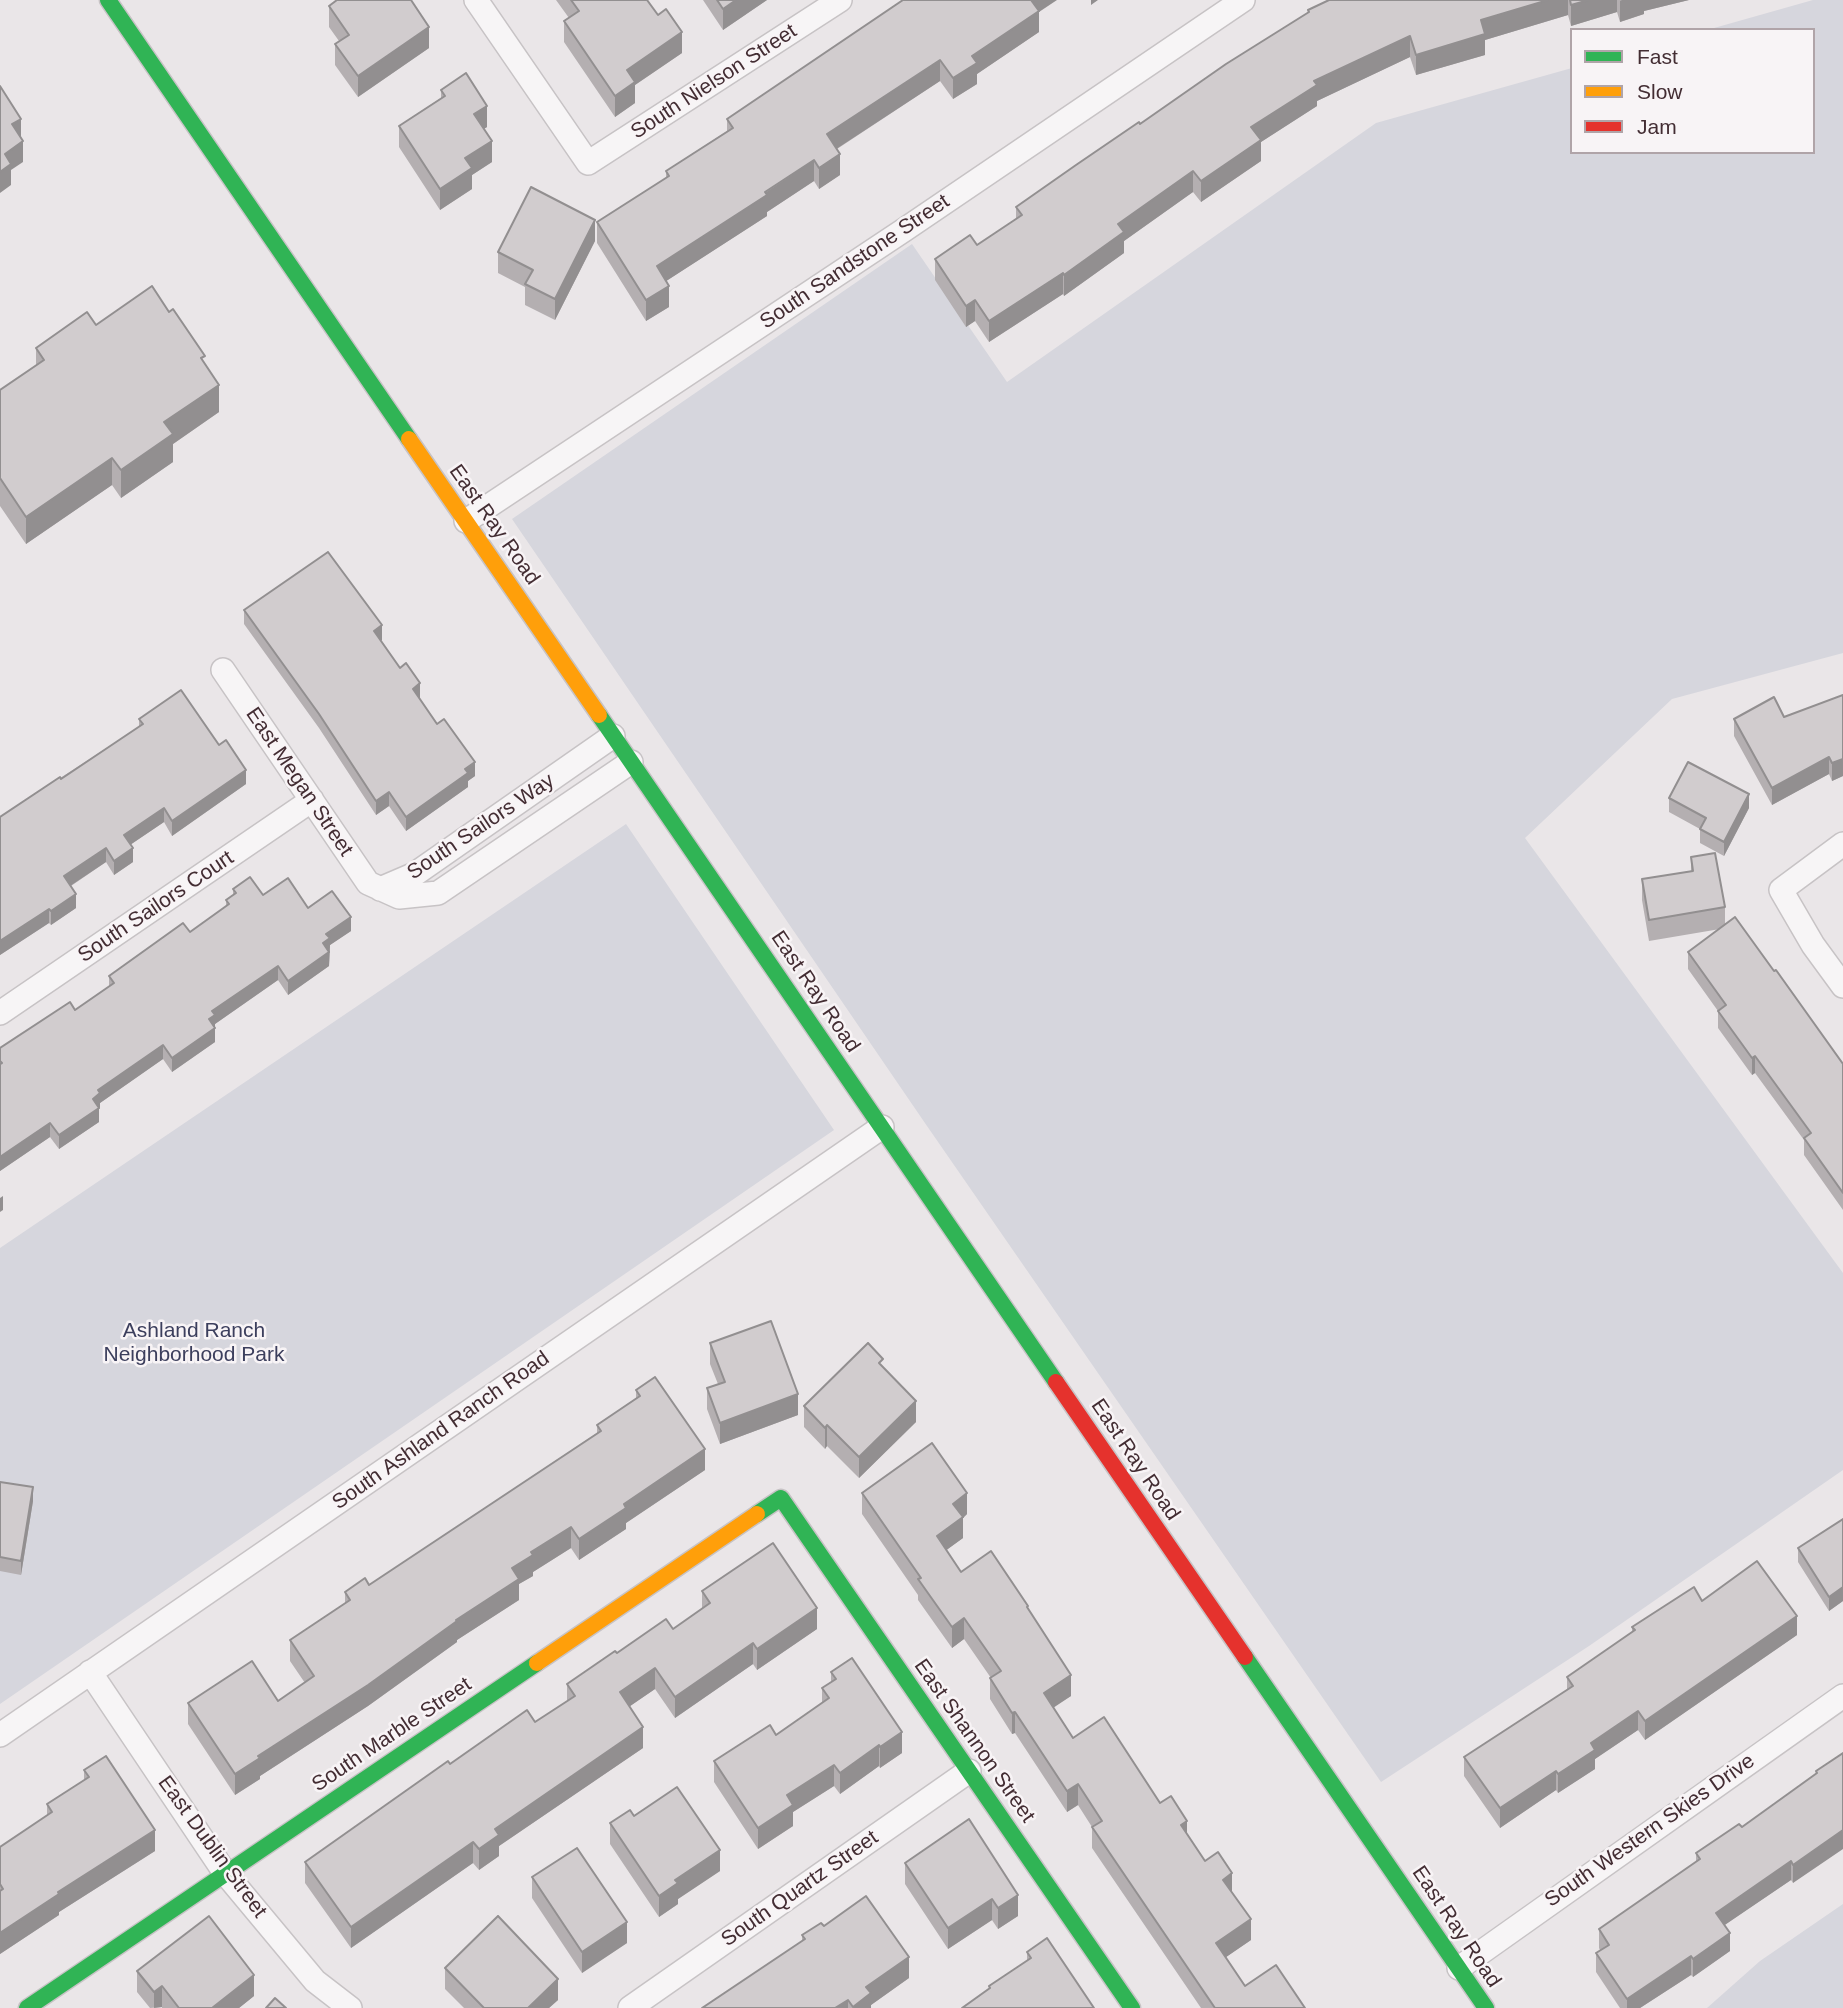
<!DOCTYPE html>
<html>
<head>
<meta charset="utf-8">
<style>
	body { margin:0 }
	#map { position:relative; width:1843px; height:2008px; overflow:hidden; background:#eae6e8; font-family:Arial,sans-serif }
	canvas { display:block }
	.legend { position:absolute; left:1570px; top:28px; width:245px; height:126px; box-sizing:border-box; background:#f8f4f6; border:2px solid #b0a4a8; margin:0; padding:9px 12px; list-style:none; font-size:21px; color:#432d33 }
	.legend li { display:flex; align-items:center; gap:14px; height:35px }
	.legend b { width:35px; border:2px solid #b0a4a8 }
</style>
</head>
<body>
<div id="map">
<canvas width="1843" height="2008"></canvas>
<ul class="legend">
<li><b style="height:9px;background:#30b455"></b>Fast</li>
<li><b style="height:9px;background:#ff9f0a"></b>Slow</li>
<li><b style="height:9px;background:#e5322d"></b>Jam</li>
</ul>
</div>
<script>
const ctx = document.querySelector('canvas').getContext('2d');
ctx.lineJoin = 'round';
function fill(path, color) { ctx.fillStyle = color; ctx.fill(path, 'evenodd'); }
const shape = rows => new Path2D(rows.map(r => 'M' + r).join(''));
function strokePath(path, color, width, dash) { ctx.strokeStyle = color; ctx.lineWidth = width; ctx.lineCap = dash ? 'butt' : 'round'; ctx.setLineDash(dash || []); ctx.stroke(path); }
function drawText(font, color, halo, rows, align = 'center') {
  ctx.font = font + ' Arial,sans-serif'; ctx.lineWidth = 5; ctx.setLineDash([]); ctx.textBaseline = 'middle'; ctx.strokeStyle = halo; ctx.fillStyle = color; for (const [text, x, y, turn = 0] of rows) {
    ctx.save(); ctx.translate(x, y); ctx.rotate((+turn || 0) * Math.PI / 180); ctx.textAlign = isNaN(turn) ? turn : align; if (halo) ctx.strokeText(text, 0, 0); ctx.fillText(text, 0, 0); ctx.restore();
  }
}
fill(shape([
	[1813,0,1843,0,1843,653,1672,699,1525,838,1843,1273,1843,1470,1589,1646,1381,1782,927,1126,512,519,912,244,1007,382,1376,123,1572,68,1572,152,1813,152,1813,30,1707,30],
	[626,824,834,1130,0,1704,0,1248],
	[1843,1904,1843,2008,1707,2008,1760,1961]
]), '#d6d6dd');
const street = shape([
	[476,0,588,163,840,0],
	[466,521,904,230,1243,0],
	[223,670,368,883,399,897,438,893,631,762],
	[1843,844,1781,890,1813,945,1843,986],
	[380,889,415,874,613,736],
	[0,1013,312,800],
	[90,1672,225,1873,315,1981,350,2008],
	[0,1735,882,1127],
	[1459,1968,1843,1696],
	[630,2008,969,1771]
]);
const fast = shape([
	[108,0,409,439],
	[599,715,1056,1382],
	[757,1514,781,1498,1132,2008],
	[1245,1657,1486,2008],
	[27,2008,537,1663]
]);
const slow = shape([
	[409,439,599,715],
	[537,1663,757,1514]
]);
const jam = shape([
	[1056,1382,1245,1657]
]);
strokePath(street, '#c7c3c5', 26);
strokePath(fast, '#c7c3c5', 19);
strokePath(slow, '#c7c3c5', 19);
strokePath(jam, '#c7c3c5', 19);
strokePath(street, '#f7f5f6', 23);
strokePath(fast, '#30b455', 16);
strokePath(slow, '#ff9f0a', 16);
strokePath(jam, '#e5322d', 16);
fill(shape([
	[556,0,647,0,682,53,635,85,635,103,615,117,564,42,564,21,569,18],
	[703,0,767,0,723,30],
	[1329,0,1689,0,1644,11,1644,14,1620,22,1617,12,1571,26,1568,15,1485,40,1485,55,1416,75,1410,57,1317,101,1317,106,1261,142,1261,161,1201,202,1193,192,1124,241,1124,253,1064,296,1063,294,989,342,975,321,966,327,935,280,935,259,977,245,1016,219,1016,207,1308,13,1308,10],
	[329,6,429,48,358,97,335,65,335,44,339,41,329,27],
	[1039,12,1039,32,977,74,977,84,953,99,940,81,837,149,840,175,819,189,814,181,767,212,767,216,666,281,669,307,646,321,597,243,597,222,666,179,666,171,727,131,727,119],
	[441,90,487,127,484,129,492,162,472,175,472,189,440,210,399,147,399,126,441,98],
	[595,241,555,320,525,305,525,287,498,273,498,252],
	[96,325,205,364,219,412,173,444,173,462,121,498,112,485,26,544,0,506,0,390,36,366,36,348],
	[244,610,382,640,381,640,420,698,419,698,475,776,468,781,468,787,406,831,389,806,376,815,319,728,244,624],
	[1843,695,1843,776,1832,781,1829,774,1772,805,1734,736,1734,719,1784,717],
	[139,719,246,784,172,836,164,822,130,845,133,862,114,875,106,862,71,886,76,908,51,925,49,923,0,955,0,817,139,727],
	[1669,798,1749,808,1724,856,1700,843,1700,829,1669,812],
	[1691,857,1725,907,1725,925,1843,1064,1843,1210,1804,1155,1804,1140,1755,1073,1752,1075,1718,1028,1718,1011,1688,969,1688,952,1720,929,1649,941,1642,900,1642,879,1691,871],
	[233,889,263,895,308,908,351,931,330,945,329,966,288,995,278,980,215,1024,215,1042,172,1072,163,1059,100,1103,100,1107,99,1109,99,1122,59,1149,50,1137,0,1171,0,1048,75,1010,109,986,109,976,190,932,226,906,226,900,233,895],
	[710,1343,798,1415,720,1444,707,1409,707,1388,718,1384,710,1364],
	[883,1368,916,1422,859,1478,827,1446,825,1449,804,1427,804,1406],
	[636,1390,705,1470,626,1523,626,1529,579,1560,571,1548,533,1572,533,1576,519,1584,519,1600,457,1640,457,1642,368,1706,260,1776,260,1779,235,1795,188,1724,188,1703,278,1701,305,1683,290,1661,290,1640,345,1603,345,1592,369,1585,597,1433,597,1425,636,1398],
	[0,1482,33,1501,21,1575,0,1571],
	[862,1493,967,1514,963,1518,963,1538,946,1550,961,1572,1028,1609,1071,1696,1053,1707,1073,1738,1160,1803,1187,1834,1205,1861,1232,1892,1251,1940,1226,1957,1245,1986,1305,2008,1201,2008,1092,1848,1092,1827,1078,1805,1067,1812,1015,1733,1012,1734,990,1699,990,1678,991,1678,964,1639,952,1648,918,1600,918,1595,862,1514],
	[1843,1519,1843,1601,1829,1611,1798,1562,1798,1548],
	[702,1591,817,1629,757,1670,753,1664,675,1718,655,1689,630,1706,643,1748,499,1846,499,1856,479,1870,473,1863,351,1948,305,1883,305,1862,450,1764,535,1722,567,1702,567,1684,617,1653,673,1629,702,1609],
	[1702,1601,1797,1635,1645,1740,1638,1730,1595,1759,1595,1769,1558,1793,1556,1790,1500,1828,1464,1776,1464,1757,1567,1691,1567,1677,1632,1632,1632,1627],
	[831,1672,902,1753,880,1768,879,1766,840,1794,834,1786,793,1812,793,1826,758,1849,714,1782,714,1761,776,1735,822,1703,822,1688,831,1682],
	[1843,1753,1793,1883,1791,1880,1724,1925,1730,1951,1693,1977,1691,1975,1640,2008,1620,2008,1596,1972,1596,1953,1600,1950,1599,1948,1599,1929,1696,1862,1696,1853,1742,1827,1816,1775,1816,1771],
	[84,1770,155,1851,59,1912,59,1915,0,1954,0,1847,47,1815,47,1804,84,1780],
	[634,1816,720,1871,678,1899,678,1904,659,1917,610,1844,610,1823],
	[969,1819,1018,1916,998,1929,992,1920,948,1949,905,1884,905,1863],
	[532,1877,627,1943,582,1973,532,1898],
	[824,1926,909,1978,871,2005,871,2008,702,2008,802,1941,802,1935],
	[1027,1952,1094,2008,989,1989,989,1986,1027,1961],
	[445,1968,558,2000,549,2008,464,2008,445,1989],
	[137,1971,254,1996,239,2008,162,2008,162,2007,150,2008,137,1992]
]), '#b4afb1');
fill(shape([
	[736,0,767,0,723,30,723,9],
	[1030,0,1057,0,1039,12,1039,32,977,74,977,84,953,99,953,78,972,56],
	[1091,0,1098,0,1091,5],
	[1548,0,1568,0,1568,15,1485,40,1485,55,1416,75,1416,55,1481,20],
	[1589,0,1617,0,1617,12,1571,26,1571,5],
	[1622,0,1689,0,1644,11,1644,14,1620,22,1620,1],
	[429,27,429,48,358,97,358,76],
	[682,32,682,53,635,85,635,103,615,117,615,96,627,70],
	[1410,36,1410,57,1317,101,1317,106,1261,142,1261,161,1201,202,1201,181,1251,127,1314,81],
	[940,60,940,81,827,155,827,134],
	[487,106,487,127,474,135,474,114],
	[21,119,21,140,12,124],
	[23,141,23,162,11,170,11,185,0,193,0,172,5,154],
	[492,141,492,162,472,175,472,189,440,210,440,189,465,158],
	[840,154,840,175,819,189,819,168],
	[814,160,814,181,767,212,767,216,657,287,657,266],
	[1193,171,1193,192,1124,241,1124,253,1064,296,1064,275,1118,224],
	[595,220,595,241,555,320,555,299],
	[1063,273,1063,294,989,342,989,321],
	[669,286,669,307,646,321,646,300],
	[975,300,975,321,966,327,966,306],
	[219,385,219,412,173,444,173,462,121,498,121,470,164,422],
	[112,458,112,485,26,544,26,517],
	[382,625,382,640,374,645,374,631],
	[420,683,420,698,413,703,413,689],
	[1829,757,1829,774,1772,805,1772,788],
	[1843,759,1843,776,1832,781,1832,763],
	[475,762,475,776,468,781,468,787,406,831,406,817],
	[246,770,246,784,172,836,172,821],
	[389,792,389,806,376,815,376,801],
	[1749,794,1749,808,1724,856,1724,842],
	[164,808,164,822,124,849,124,835],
	[106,848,106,862,64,890,64,876],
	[133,848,133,862,114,875,114,861],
	[76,894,76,908,51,925,51,911],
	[49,909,49,923,0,955,0,941],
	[351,917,351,931,330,945,329,966,288,995,288,981,323,943,326,934],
	[278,966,278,980,215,1024,215,1042,172,1072,172,1058,209,1019,212,1011],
	[163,1045,163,1059,100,1103,100,1107,99,1109,99,1122,59,1149,59,1135,93,1099,98,1090],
	[1755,1056,1755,1073,1752,1075,1752,1058],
	[50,1123,50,1137,0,1171,0,1157],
	[3,1196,3,1210,0,1212,0,1198],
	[798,1394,798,1415,720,1444,720,1423],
	[916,1401,916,1422,859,1478,859,1457],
	[827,1425,827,1446,825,1449,825,1428],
	[705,1449,705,1470,626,1523,626,1529,579,1560,579,1539,624,1504],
	[33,1487,33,1501,21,1575,21,1561],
	[967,1493,967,1514,963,1518,963,1538,937,1557,937,1536,953,1504],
	[571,1527,571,1548,533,1572,533,1576,519,1584,519,1600,457,1640,457,1642,368,1706,260,1776,260,1779,235,1795,235,1774,258,1756,456,1620,512,1568,531,1552],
	[1843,1587,1843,1601,1829,1611,1829,1597],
	[817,1608,817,1629,757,1670,757,1649],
	[1797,1616,1797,1635,1645,1740,1645,1721],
	[964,1618,964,1639,952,1648,952,1627],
	[753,1643,753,1664,675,1718,675,1697],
	[655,1668,655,1689,620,1713,620,1692],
	[1071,1675,1071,1696,1044,1714,1044,1693],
	[1638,1711,1638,1730,1595,1759,1595,1769,1558,1793,1558,1774,1591,1743],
	[1015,1712,1015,1733,1012,1734,1012,1713],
	[643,1727,643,1748,499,1846,499,1856,479,1870,479,1849,495,1829],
	[902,1732,902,1753,880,1768,880,1747],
	[879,1745,879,1766,840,1794,840,1773],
	[834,1765,834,1786,793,1812,793,1826,758,1849,758,1828,787,1795],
	[1556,1771,1556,1790,1500,1828,1500,1808],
	[1078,1784,1078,1805,1067,1812,1067,1791],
	[1187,1821,1187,1842,1181,1825],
	[155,1830,155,1851,59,1912,59,1915,0,1954,0,1933,58,1892],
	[1843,1830,1843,1849,1793,1883,1793,1865],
	[473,1842,473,1863,351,1948,351,1927],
	[720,1850,720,1871,678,1899,678,1904,659,1917,659,1896,675,1880],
	[1791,1861,1791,1880,1716,1931,1716,1913],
	[1232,1873,1232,1894,1223,1880],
	[1018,1895,1018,1916,998,1929,998,1908],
	[992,1899,992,1920,948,1949,948,1928],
	[1251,1919,1251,1940,1216,1964,1216,1943],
	[627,1922,627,1943,582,1973,582,1952],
	[1730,1933,1730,1951,1693,1977,1693,1959],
	[1691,1956,1691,1975,1640,2008,1627,2008,1627,1999],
	[909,1957,909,1978,871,2005,871,2008,853,2008,866,1987],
	[254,1975,254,1996,239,2008,212,2008],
	[558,1979,558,2000,549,2008,528,2008],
	[162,1986,162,2007,154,2008,154,1992],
	[848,2000,848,2008,835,2008]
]), '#928f90');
const building = shape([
	[337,0,411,0,429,27,358,76,335,44,349,35,329,6,337,0],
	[571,0,647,0,658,15,666,9,682,32,627,70,635,82,615,96,564,21,579,11,571,0],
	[717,0,736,0,723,9,717,0],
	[903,0,1031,0,1039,11,972,56,977,63,953,78,940,60,827,134,840,154,819,168,814,160,765,192,767,195,657,266,669,286,646,300,597,222,669,176,666,171,733,128,727,119,903,0],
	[1329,0,1548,0,1481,20,1485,34,1416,55,1410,36,1314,81,1317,85,1251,127,1261,140,1201,181,1193,171,1118,224,1124,232,1064,275,1063,273,989,321,975,300,966,306,935,259,970,235,977,245,1022,215,1016,207,1076,165,1139,122,1140,124,1226,64,1309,12,1308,10,1329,0],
	[1570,0,1589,0,1571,5,1570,0],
	[466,73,487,106,474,114,492,141,465,158,472,168,440,189,399,126,445,96,441,90,466,73],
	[0,86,21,119,12,124,23,141,5,154,11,164,0,172,0,86],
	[531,187,595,220,555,299,525,284,533,270,498,252,531,187],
	[152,286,169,312,173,309,205,356,201,358,219,385,164,422,173,434,121,470,112,458,26,517,0,478,0,390,44,360,36,348,87,312,96,325,152,286],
	[328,552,382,625,374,631,400,668,406,663,420,683,413,689,437,724,444,719,475,762,465,769,468,773,406,817,389,792,376,801,319,714,244,610,328,552],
	[181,690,219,745,226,740,246,770,172,821,164,808,124,835,133,848,114,861,106,848,64,876,76,894,51,911,49,909,0,941,0,817,60,777,61,779,143,724,139,719,181,690],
	[1843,695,1843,759,1832,763,1829,757,1772,788,1734,719,1774,697,1784,717,1843,695],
	[1688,762,1749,794,1724,842,1700,829,1706,818,1669,798,1688,762],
	[1715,853,1725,907,1649,920,1642,879,1693,871,1691,857,1715,853],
	[250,877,263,895,288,878,308,908,332,891,351,917,326,934,330,938,323,943,329,952,288,981,278,966,212,1011,215,1015,209,1019,215,1028,172,1058,163,1045,98,1090,100,1093,93,1099,99,1108,59,1135,50,1123,0,1157,0,1064,2,1063,0,1061,0,1048,70,1002,75,1010,114,983,109,976,183,923,190,932,229,904,226,900,236,893,233,889,250,877],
	[1735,917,1774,971,1776,970,1843,1064,1843,1193,1804,1138,1811,1133,1755,1056,1752,1058,1718,1011,1726,1005,1688,952,1735,917],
	[771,1321,798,1394,720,1423,707,1388,725,1382,710,1343,771,1321],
	[868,1343,883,1359,879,1363,916,1401,859,1457,827,1425,825,1428,804,1406,868,1343],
	[655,1377,705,1449,624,1504,626,1508,579,1539,571,1527,531,1552,533,1555,512,1568,519,1579,456,1620,457,1621,368,1685,258,1756,260,1758,235,1774,188,1703,252,1661,278,1701,314,1676,290,1640,350,1600,345,1592,365,1578,369,1585,601,1431,597,1425,640,1396,636,1390,655,1377],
	[932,1443,967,1493,953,1504,963,1517,937,1536,961,1572,991,1551,1028,1606,1027,1607,1071,1675,1044,1693,1073,1738,1104,1717,1160,1803,1171,1796,1187,1821,1181,1825,1205,1861,1218,1852,1232,1873,1223,1880,1251,1919,1216,1943,1245,1986,1276,1965,1305,2008,1215,2008,1092,1827,1102,1821,1078,1784,1067,1791,1015,1712,1012,1713,990,1678,1001,1671,964,1618,952,1627,918,1579,921,1578,862,1493,932,1443],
	[0,1482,33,1487,21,1561,0,1557,0,1482],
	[1843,1519,1843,1587,1829,1597,1798,1548,1843,1519],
	[773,1543,817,1608,757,1649,753,1643,675,1697,655,1668,620,1692,643,1727,495,1829,499,1835,479,1849,473,1842,351,1927,305,1862,448,1761,450,1764,527,1710,535,1722,575,1696,567,1684,615,1651,617,1653,666,1619,673,1629,710,1603,702,1591,773,1543],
	[1757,1561,1797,1616,1645,1721,1638,1711,1591,1743,1595,1750,1558,1774,1556,1771,1500,1808,1464,1757,1573,1686,1567,1677,1635,1630,1632,1627,1694,1587,1702,1601,1757,1561],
	[852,1658,902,1732,880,1747,879,1745,840,1773,834,1765,787,1795,793,1805,758,1828,714,1761,770,1725,776,1735,829,1698,822,1688,836,1679,831,1672,852,1658],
	[1843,1753,1843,1830,1793,1865,1791,1861,1716,1913,1730,1933,1693,1959,1691,1956,1627,1999,1596,1953,1609,1945,1599,1929,1700,1859,1696,1853,1739,1824,1742,1827,1817,1773,1816,1771,1843,1753],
	[106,1756,155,1830,58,1892,59,1894,0,1933,0,1891,3,1889,0,1884,0,1847,52,1812,47,1804,89,1777,84,1770,106,1756],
	[677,1787,720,1850,675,1880,678,1883,659,1896,610,1823,630,1810,634,1816,677,1787],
	[969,1819,1018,1895,998,1908,992,1899,948,1928,905,1863,969,1819],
	[577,1848,627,1922,582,1952,532,1877,577,1848],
	[866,1896,909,1957,866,1987,871,1993,853,2007,848,2000,835,2008,702,2008,805,1939,802,1935,821,1923,824,1926,866,1896],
	[209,1916,254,1975,212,2008,179,2008,162,1986,154,1992,137,1971,209,1916],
	[498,1916,558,1979,528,2008,484,2008,445,1968,498,1916],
	[1047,1938,1094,2008,962,2008,990,1988,989,1986,1031,1958,1027,1952,1047,1938],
	[275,1998,286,2008,266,2008,275,1998]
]);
fill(building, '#d1ccce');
strokePath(building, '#928f90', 2);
drawText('21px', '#432d33', '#f8f4f6', [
	["South Nielson Street",714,82,-33],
	["South Sandstone Street",855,262,-34],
	["East Ray Road",494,525,55],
	["East Megan Street",299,782,56],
	["South Sailors Way",481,827,-34],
	["South Sailors Court",156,907,-34],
	["East Ray Road",815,992,56],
	["South Ashland Ranch Road",441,1431,-35],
	["East Ray Road",1135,1460,56],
	["South Marble Street",392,1735,-34],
	["East Shannon Street",974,1741,55],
	["South Western Skies Drive",1650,1831,-35],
	["East Dublin Street",212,1847,54],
	["South Quartz Street",800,1889,-35],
	["East Ray Road",1456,1927,56]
]);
drawText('21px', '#3c3f5d', '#f8f4f6', [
	["Ashland Ranch",194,1331],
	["Neighborhood Park",194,1355]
]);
</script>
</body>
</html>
